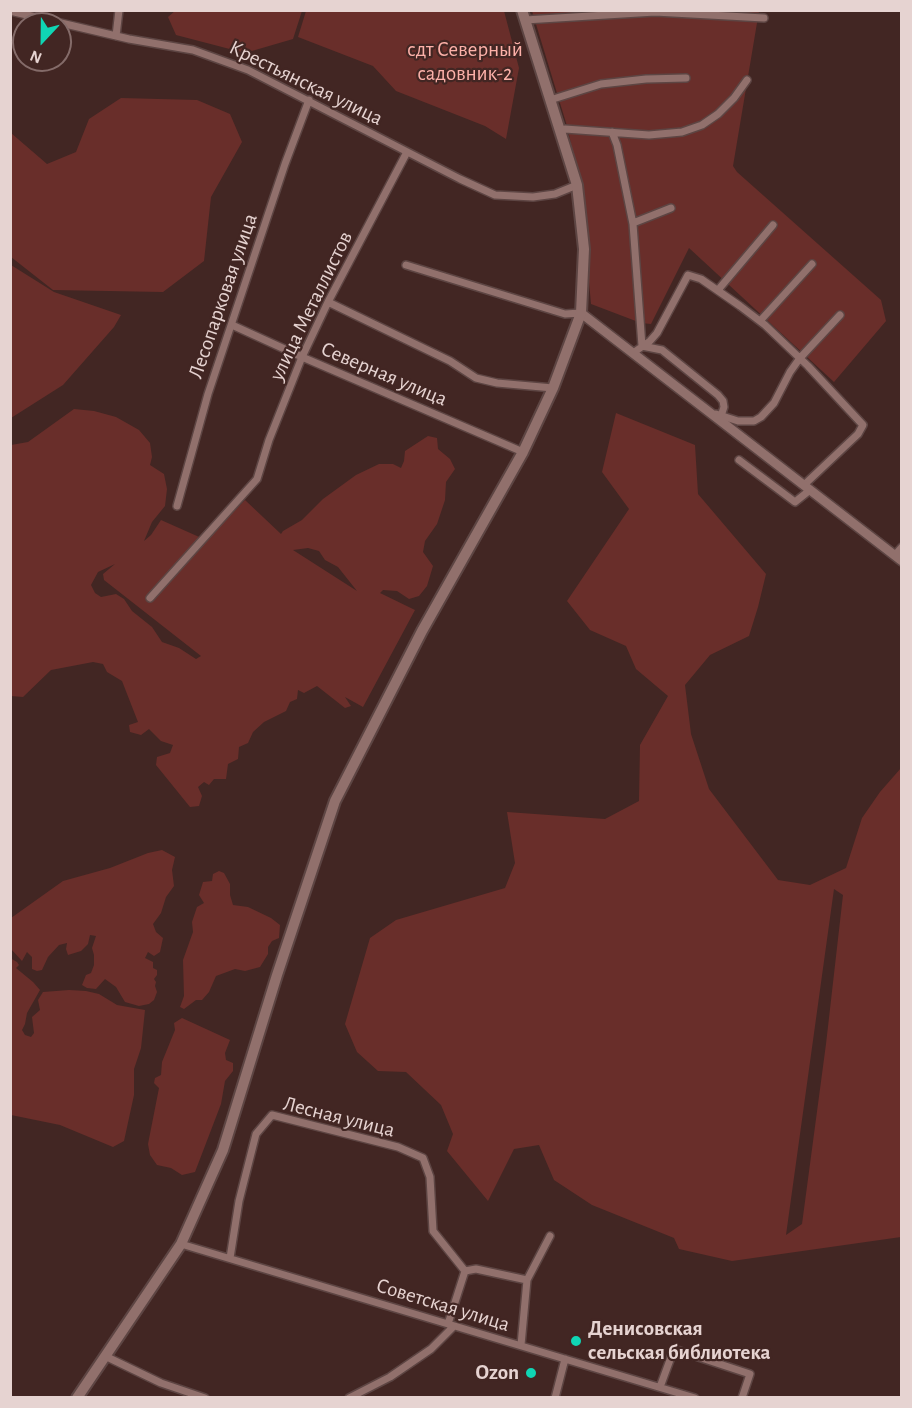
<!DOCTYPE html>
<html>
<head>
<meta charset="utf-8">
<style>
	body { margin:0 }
	#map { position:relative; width:912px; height:1408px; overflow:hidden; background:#422623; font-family:"Alegreya Sans",sans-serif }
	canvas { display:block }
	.frame { position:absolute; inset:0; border:12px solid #e6d3d1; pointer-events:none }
	.north { position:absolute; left:12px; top:12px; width:60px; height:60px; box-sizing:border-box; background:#422623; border:2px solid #846b69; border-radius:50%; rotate:202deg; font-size:16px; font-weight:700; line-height:24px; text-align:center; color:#e6d3d1 }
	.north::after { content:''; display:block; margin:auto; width:21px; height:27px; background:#10d5b4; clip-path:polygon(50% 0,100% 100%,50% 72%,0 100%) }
</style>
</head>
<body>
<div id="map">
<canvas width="912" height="1408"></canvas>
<div class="frame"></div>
<div class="north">N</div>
</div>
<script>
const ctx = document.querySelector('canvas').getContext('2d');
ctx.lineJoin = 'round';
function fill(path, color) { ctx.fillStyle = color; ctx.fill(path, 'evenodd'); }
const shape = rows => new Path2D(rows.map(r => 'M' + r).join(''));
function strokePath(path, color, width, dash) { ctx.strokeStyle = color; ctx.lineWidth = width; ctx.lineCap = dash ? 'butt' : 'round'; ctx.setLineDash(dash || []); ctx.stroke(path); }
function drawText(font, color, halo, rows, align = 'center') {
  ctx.font = font + ' "Alegreya Sans",sans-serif'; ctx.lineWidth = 4.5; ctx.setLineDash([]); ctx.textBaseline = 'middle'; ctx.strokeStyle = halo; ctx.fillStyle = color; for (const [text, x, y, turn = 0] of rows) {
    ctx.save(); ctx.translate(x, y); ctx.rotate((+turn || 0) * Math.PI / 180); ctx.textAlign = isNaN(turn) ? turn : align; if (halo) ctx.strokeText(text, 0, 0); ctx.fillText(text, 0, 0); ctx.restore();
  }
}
fill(shape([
	[176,10,302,10,302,11,293,39,245,53,176,35,168,17],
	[306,11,504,11,519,68,506,139,485,126,396,91,373,66,298,37],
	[532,11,759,11,733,166,737,172,881,300,886,321,834,382,689,248,651,324,641,323,591,304,580,184,567,126],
	[121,98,197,100,230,114,242,142,211,197,204,261,163,292,53,290,11,257,11,133,47,164,76,152,89,119],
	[11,265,54,292,121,315,114,327,63,385,11,418],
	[74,409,94,411,116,417,139,430,150,443,152,457,150,465,164,474,167,489,165,506,152,522,144,541,151,535,161,520,206,540,245,500,281,534,283,531,302,520,323,499,356,475,379,464,393,464,401,468,404,461,405,451,428,436,437,438,438,449,450,459,455,469,446,482,445,500,437,524,425,541,423,552,433,566,427,586,419,596,409,599,397,591,383,590,380,593,415,610,363,707,345,697,351,706,345,708,317,686,304,693,298,690,297,699,290,702,286,711,264,722,253,732,248,743,239,747,238,759,228,764,226,779,214,779,209,785,204,782,198,787,202,796,199,806,190,807,156,765,157,757,170,753,173,745,161,741,149,729,141,735,130,732,129,725,138,722,122,681,107,672,103,664,93,662,51,670,23,697,11,696,11,445,28,442],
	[308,548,319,551,325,560,338,567,357,591,293,550],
	[115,564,103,574,104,580,201,656,196,659,179,648,162,642,152,627,132,611,124,599,116,594,101,597,95,593,91,585,98,572],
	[616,413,695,445,698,494,766,574,758,607,749,636,710,655,685,685,691,734,709,789,778,880,810,885,846,868,862,818,880,792,901,768,901,1237,732,1261,679,1249,674,1238,592,1205,554,1180,539,1145,514,1149,488,1201,447,1151,453,1134,441,1105,406,1072,378,1071,357,1052,345,1024,370,938,396,920,505,888,515,863,507,812,605,819,639,801,640,745,668,696,636,669,626,646,590,630,567,601,629,509,602,472],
	[834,889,843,895,826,1044,802,1224,786,1235],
	[162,850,175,857,172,870,174,886,166,897,161,913,153,924,156,932,163,938,160,952,154,956,148,952,145,958,153,962,153,968,157,970,157,975,154,979,156,982,155,986,157,992,154,1000,149,1004,139,1006,125,1002,116,987,105,979,96,989,87,988,82,985,86,975,91,973,94,965,94,955,92,948,96,936,90,935,88,944,81,951,68,955,66,949,67,943,59,945,48,957,42,970,37,971,32,969,32,957,27,952,22,961,11,949,11,918,63,881,110,868,148,853],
	[219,871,224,873,230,884,230,895,233,905,248,907,271,918,280,925,279,938,272,941,268,947,268,954,260,967,245,971,235,969,216,976,209,992,202,1000,196,1000,184,1009,180,1007,184,996,183,960,193,932,192,922,197,907,204,903,199,895,203,882,212,881,213,874],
	[10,958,17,962,19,965,16,968,33,982,40,990,27,1013,25,1024,22,1030,25,1035,31,1037,34,1033,32,1017,40,1010,38,1000,43,992,69,990,86,991,99,994,117,1005,145,1010,141,1048,134,1069,134,1095,124,1141,113,1147,60,1125,11,1115],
	[182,1018,230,1040,225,1053,226,1060,233,1063,233,1071,225,1081,221,1104,195,1172,182,1175,171,1168,157,1165,150,1155,148,1144,159,1088,154,1083,155,1078,161,1075,162,1062,175,1030,174,1023]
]), '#692e2a');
const minor = shape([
	[10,11,129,39,193,50,248,70,460,179,495,195,533,197,555,194,577,185],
	[525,20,655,12,764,18],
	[116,36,119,10],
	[550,100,601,84,646,79,686,78],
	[560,131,565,129,649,135,682,132,702,125,718,114,734,98,747,80],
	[612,132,617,145,633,224,642,346,662,350,718,395,723,401,724,407,721,416],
	[633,223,671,208],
	[406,265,565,314,581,313],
	[718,290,773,225],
	[328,302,450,361,476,378,497,383,553,388],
	[760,321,812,264],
	[232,325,302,357,523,452],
	[633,353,650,341,657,333,688,275,701,279,740,306,765,325,808,366,863,425,858,434,804,485],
	[716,414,738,421,754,421,761,417,774,403,790,372,800,358,840,315],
	[739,460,795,502,810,490],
	[177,506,208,394,285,164,309,100],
	[895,555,902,547],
	[150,598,257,479,269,440,302,357,328,302,407,152],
	[181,1244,695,1398],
	[230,1258,239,1201,256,1134,272,1115,398,1147,423,1158,430,1177,433,1231,465,1271],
	[448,1324,465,1271,476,1269,527,1280],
	[521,1345,527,1280,550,1236],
	[107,1357,161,1383,205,1398],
	[660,1387,674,1349,750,1374,742,1398],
	[349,1398,390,1377,431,1349,454,1326],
	[555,1398,565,1359]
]);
const tertiary = shape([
	[581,313,902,561]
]);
const secondary = shape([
	[77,1398,181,1244,223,1150,277,975,335,801,422,631,523,452,553,388,581,313,584,249,577,185,522,10]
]);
strokePath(minor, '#5d4543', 10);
strokePath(tertiary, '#5d4543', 12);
strokePath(secondary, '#5d4543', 14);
strokePath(minor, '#91706c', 7);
strokePath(tertiary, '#91706c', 9);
strokePath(secondary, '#91706c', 10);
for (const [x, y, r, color] of [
	[576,1341,6,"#10d5b4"],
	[531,1373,6,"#10d5b4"]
]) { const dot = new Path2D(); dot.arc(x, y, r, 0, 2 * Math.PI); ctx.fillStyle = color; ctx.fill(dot); strokePath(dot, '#422623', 2); }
drawText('21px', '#fdb1a9', '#422623', [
	["сдт Северный",465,50],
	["садовник-2",465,74]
]);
drawText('21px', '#e6d3d1', '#422623', [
	["Крестьянская улица",306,83,26],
	["Лесопарковая улица",223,296,-71],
	["улица Металлистов",311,306,-64],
	["Северная улица",384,374,23],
	["Лесная улица",339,1117,14],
	["Советская улица",443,1305,17]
]);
drawText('bold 21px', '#e6d3d1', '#422623', [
	["Денисовская",588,1329],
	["сельская библиотека",588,1353],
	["Ozon",519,1373,"right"]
], 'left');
</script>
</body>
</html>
